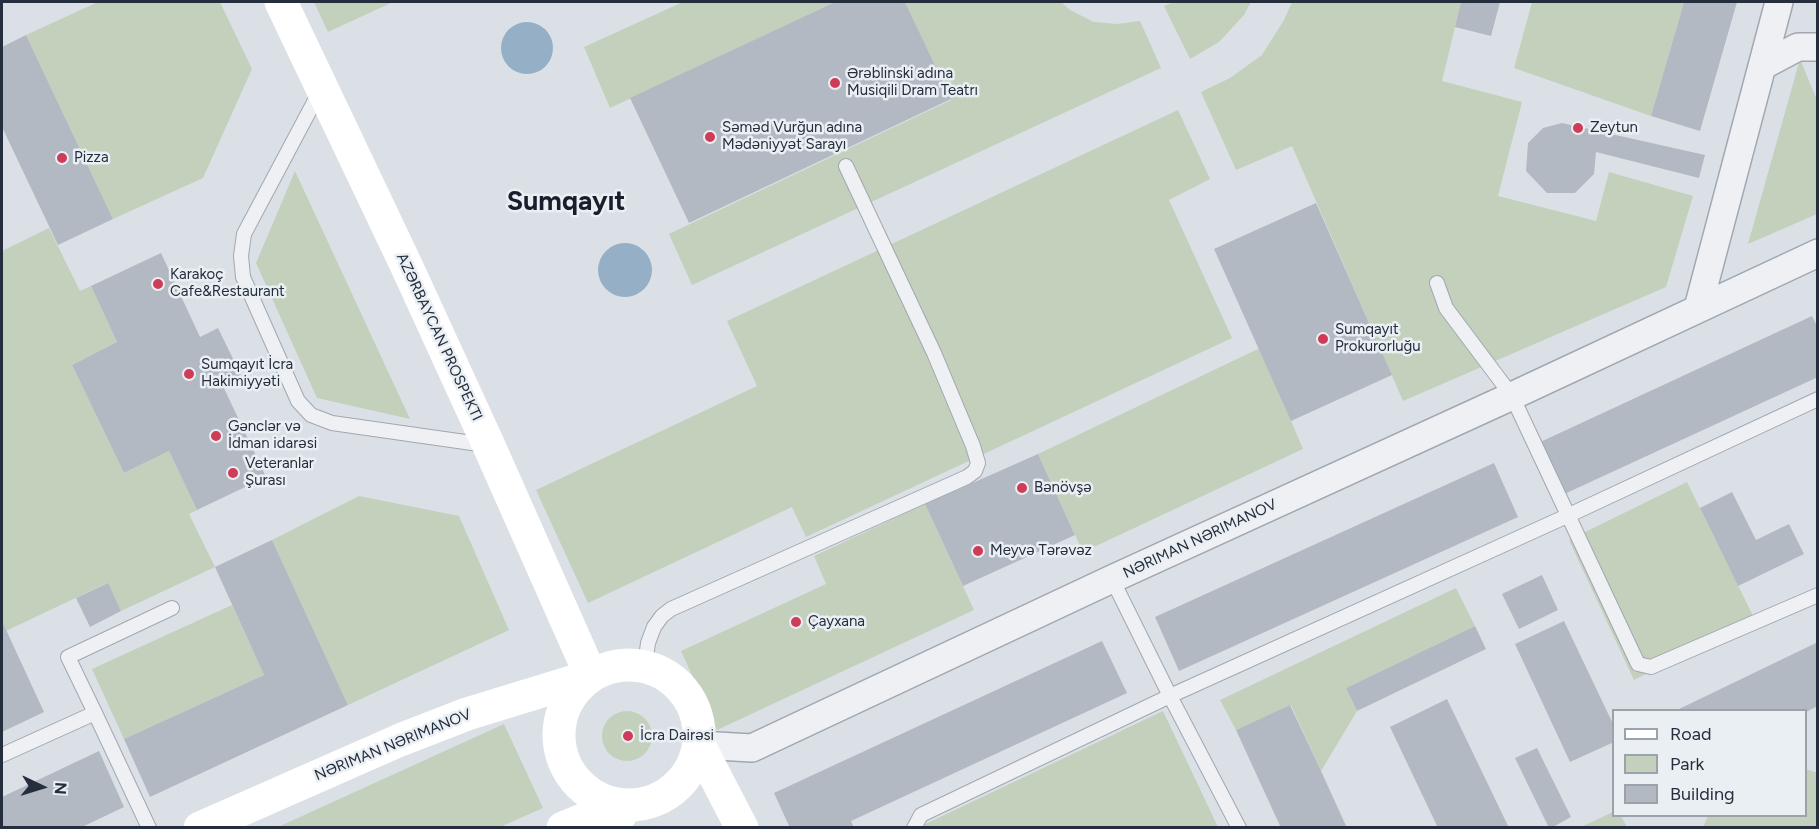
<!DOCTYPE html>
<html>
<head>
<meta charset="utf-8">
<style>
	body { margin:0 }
	#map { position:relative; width:1819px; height:829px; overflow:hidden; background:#dbe0e6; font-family:Figtree,sans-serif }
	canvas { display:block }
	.frame { position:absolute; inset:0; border:3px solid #252e3c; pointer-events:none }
	.legend { position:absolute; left:1612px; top:709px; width:195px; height:108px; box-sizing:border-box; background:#eaeff4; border:2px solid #9ba2aa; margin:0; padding:8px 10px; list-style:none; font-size:18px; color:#252e3c }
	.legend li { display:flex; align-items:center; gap:12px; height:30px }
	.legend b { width:30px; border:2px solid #9ba2aa }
	.north { position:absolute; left:12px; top:757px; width:60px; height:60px; -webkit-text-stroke:4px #eaeff4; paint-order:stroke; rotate:94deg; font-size:16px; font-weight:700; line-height:24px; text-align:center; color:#252e3c }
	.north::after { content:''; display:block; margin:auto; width:21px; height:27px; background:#252e3c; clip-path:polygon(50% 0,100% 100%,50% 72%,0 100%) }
</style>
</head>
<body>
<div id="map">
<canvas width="1819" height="829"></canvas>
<div class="frame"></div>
<ul class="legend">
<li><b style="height:8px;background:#fff"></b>Road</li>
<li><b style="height:16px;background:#c2d0bc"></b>Park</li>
<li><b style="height:16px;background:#b2b9c3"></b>Building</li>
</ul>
<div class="north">N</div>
</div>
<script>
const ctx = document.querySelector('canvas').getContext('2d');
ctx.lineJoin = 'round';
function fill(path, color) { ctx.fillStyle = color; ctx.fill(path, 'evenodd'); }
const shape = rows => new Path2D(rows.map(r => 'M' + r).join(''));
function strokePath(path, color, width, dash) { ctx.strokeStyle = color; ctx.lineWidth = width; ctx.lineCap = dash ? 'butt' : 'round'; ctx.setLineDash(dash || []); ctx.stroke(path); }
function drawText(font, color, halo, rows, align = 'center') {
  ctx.font = font + ' Figtree,sans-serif'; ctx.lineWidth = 5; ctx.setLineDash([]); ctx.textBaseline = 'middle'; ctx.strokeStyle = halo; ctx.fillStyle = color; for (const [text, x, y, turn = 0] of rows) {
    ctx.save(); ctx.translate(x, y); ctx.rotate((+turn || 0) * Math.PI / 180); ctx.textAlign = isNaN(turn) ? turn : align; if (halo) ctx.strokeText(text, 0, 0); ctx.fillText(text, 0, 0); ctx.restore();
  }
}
fill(shape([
	[98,2,220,2,252,69,203,178,113,219,26,35],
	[314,2,393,2,328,32],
	[683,2,835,2,610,108,584,47],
	[905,2,1061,2,1070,10,1094,22,1117,24,1140,21,1161,68,692,285,669,234,951,100],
	[1174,2,1251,2,1244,15,1219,42,1190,59,1164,6],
	[1292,2,1461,2,1442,81,1522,102,1498,196,1596,221,1609,172,1693,196,1666,287,1403,401,1292,146,1236,170,1201,92,1230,78,1262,55,1284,20],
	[1532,2,1684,2,1651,116,1514,68],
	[1800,59,1817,100,1817,214,1748,244],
	[1178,110,1210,179,1169,200,1232,338,806,537,792,507,588,603,536,490,757,386,727,321],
	[295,171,410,419,317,398,256,263],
	[49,228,80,291,91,286,117,342,72,365,124,473,169,451,197,510,189,514,215,567,121,611,107,583,6,631,2,621,2,251],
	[1260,348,1303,449,1083,552,1038,454],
	[1687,482,1754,618,1634,680,1569,540],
	[359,496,459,516,509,630,348,705,272,540],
	[925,504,974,610,717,730,681,651,826,584,814,556],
	[1456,588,1475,626,1346,688,1357,711,1321,771,1291,705,1236,730,1220,700],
	[232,605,264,675,124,739,92,669],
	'602 736a25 25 0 1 1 50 0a25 25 0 1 1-50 0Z',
	[1163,711,1218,827,917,828],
	[504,724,543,808,500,827,278,827],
	[1806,769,1817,773,1817,827,1703,827,1708,816,1806,816],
	[1613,812,1614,816,1621,816,1627,827,1581,827]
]), '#c2d0bc');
fill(shape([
	'501 48a26 26 0 1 1 52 0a26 26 0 1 1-52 0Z',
	'598 270a27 27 0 1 1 54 0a27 27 0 1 1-54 0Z'
]), '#95afc7');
fill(shape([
	[835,2,905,2,951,99,689,223,630,98],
	[1461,2,1500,2,1491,36,1455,27],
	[1684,2,1737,2,1700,131,1651,116],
	[26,35,113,219,58,245,2,127,2,47],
	[1562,123,1705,155,1699,178,1596,152,1594,174,1575,193,1547,193,1526,171,1528,143,1543,128],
	[1316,203,1392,375,1291,421,1214,249],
	[161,253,200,337,218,328,241,375,222,384,266,477,197,510,169,451,124,473,72,365,117,342,91,286],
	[1812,316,1818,328,1818,377,1560,496,1536,444],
	[1038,454,1075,535,963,586,925,504],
	[1494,463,1518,517,1179,671,1155,617],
	[1732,492,1756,540,1789,524,1804,554,1738,586,1700,508],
	[272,540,348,705,150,797,124,739,264,675,215,567],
	[1542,575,1558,610,1519,629,1502,594],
	[108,583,121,611,90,627,76,598],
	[2,621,44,712,2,732],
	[1564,621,1614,726,1614,742,1570,762,1515,644],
	[1475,626,1486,649,1357,711,1346,688],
	[1102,641,1127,693,851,821,854,828,790,828,774,793],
	[1818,642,1818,706,1806,712,1806,710,1677,710],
	[1447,699,1509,828,1438,828,1390,727],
	[1290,705,1321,771,1347,828,1281,828,1236,730],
	[1537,748,1571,817,1551,828,1549,828,1515,758],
	[99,751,124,807,80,828,2,828,2,797]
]), '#b2b9c3');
const lane = shape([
	[320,91,244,234,241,256,243,277,298,401,311,415,332,423,486,445],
	[1437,283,1446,308,1512,396,1638,664,1651,667,1818,595],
	[1112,579,1170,696,1239,828],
	[645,666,648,643,654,627,662,616,671,609,967,477,975,471,978,463,973,446,934,353,846,166],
	[95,713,68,657,172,608],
	[2,755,95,713,149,828],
	[914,828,921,815,1170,696,1567,516,1818,399]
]);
const street = shape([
	[1762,66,1798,47,1818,47],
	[1698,308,1779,2],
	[699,745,752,748,1112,579,1512,396,1818,253]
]);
strokePath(lane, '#a1a7b0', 16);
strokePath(street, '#a1a7b0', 30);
strokePath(lane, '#eef0f4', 14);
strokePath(street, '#eef0f4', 27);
strokePath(shape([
	'559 735a70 70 0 1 1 140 0a70 70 0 1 1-140 0Z',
	[699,745,742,828],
	[200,828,400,740,467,714,591,676,489,446,407,267,281,2],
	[563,828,619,805,621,814]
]), '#fff', 33);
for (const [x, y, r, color] of [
	[835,83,6,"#cf3c58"],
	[1578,128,6,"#cf3c58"],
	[710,137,6,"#cf3c58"],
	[62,158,6,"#cf3c58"],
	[158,284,6,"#cf3c58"],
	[1323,339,6,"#cf3c58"],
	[189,374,6,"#cf3c58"],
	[216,436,6,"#cf3c58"],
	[233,473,6,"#cf3c58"],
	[1022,488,6,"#cf3c58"],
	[978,551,6,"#cf3c58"],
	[796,622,6,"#cf3c58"],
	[628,736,6,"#cf3c58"]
]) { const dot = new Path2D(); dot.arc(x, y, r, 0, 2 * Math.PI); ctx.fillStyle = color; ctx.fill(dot); strokePath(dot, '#eaeff4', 2); }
drawText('15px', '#252e3c', '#eaeff4', [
	["Ərəblinski adına",847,74],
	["Musiqili Dram Teatrı",847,91],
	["Səməd Vurğun adına",722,128],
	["Mədəniyyət Sarayı",722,145],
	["Zeytun",1590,128],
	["Pizza",74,158],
	["Karakoç",170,275],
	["Cafe&Restaurant",170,292],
	["Sumqayıt",1335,330],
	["Prokurorluğu",1335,347],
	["Sumqayıt İcra",201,365],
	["Hakimiyyəti",201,382],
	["Gənclər və",228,427],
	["İdman idarəsi",228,444],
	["Veteranlar",245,464],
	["Şurası",245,481],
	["Bənövşə",1034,488],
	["Meyvə Tərəvəz",990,551],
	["Çayxana",808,622],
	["İcra Dairəsi",640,736]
], 'left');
drawText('15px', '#252e3c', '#eaeff4', [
	["AZƏRBAYCAN PROSPEKTI",439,337,65],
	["NƏRIMAN NƏRIMANOV",1200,539,-25],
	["NƏRIMAN NƏRIMANOV",393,745,-22]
]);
drawText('bold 27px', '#181f2c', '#eaeff4', [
	["Sumqayıt",566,202]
]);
</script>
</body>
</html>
